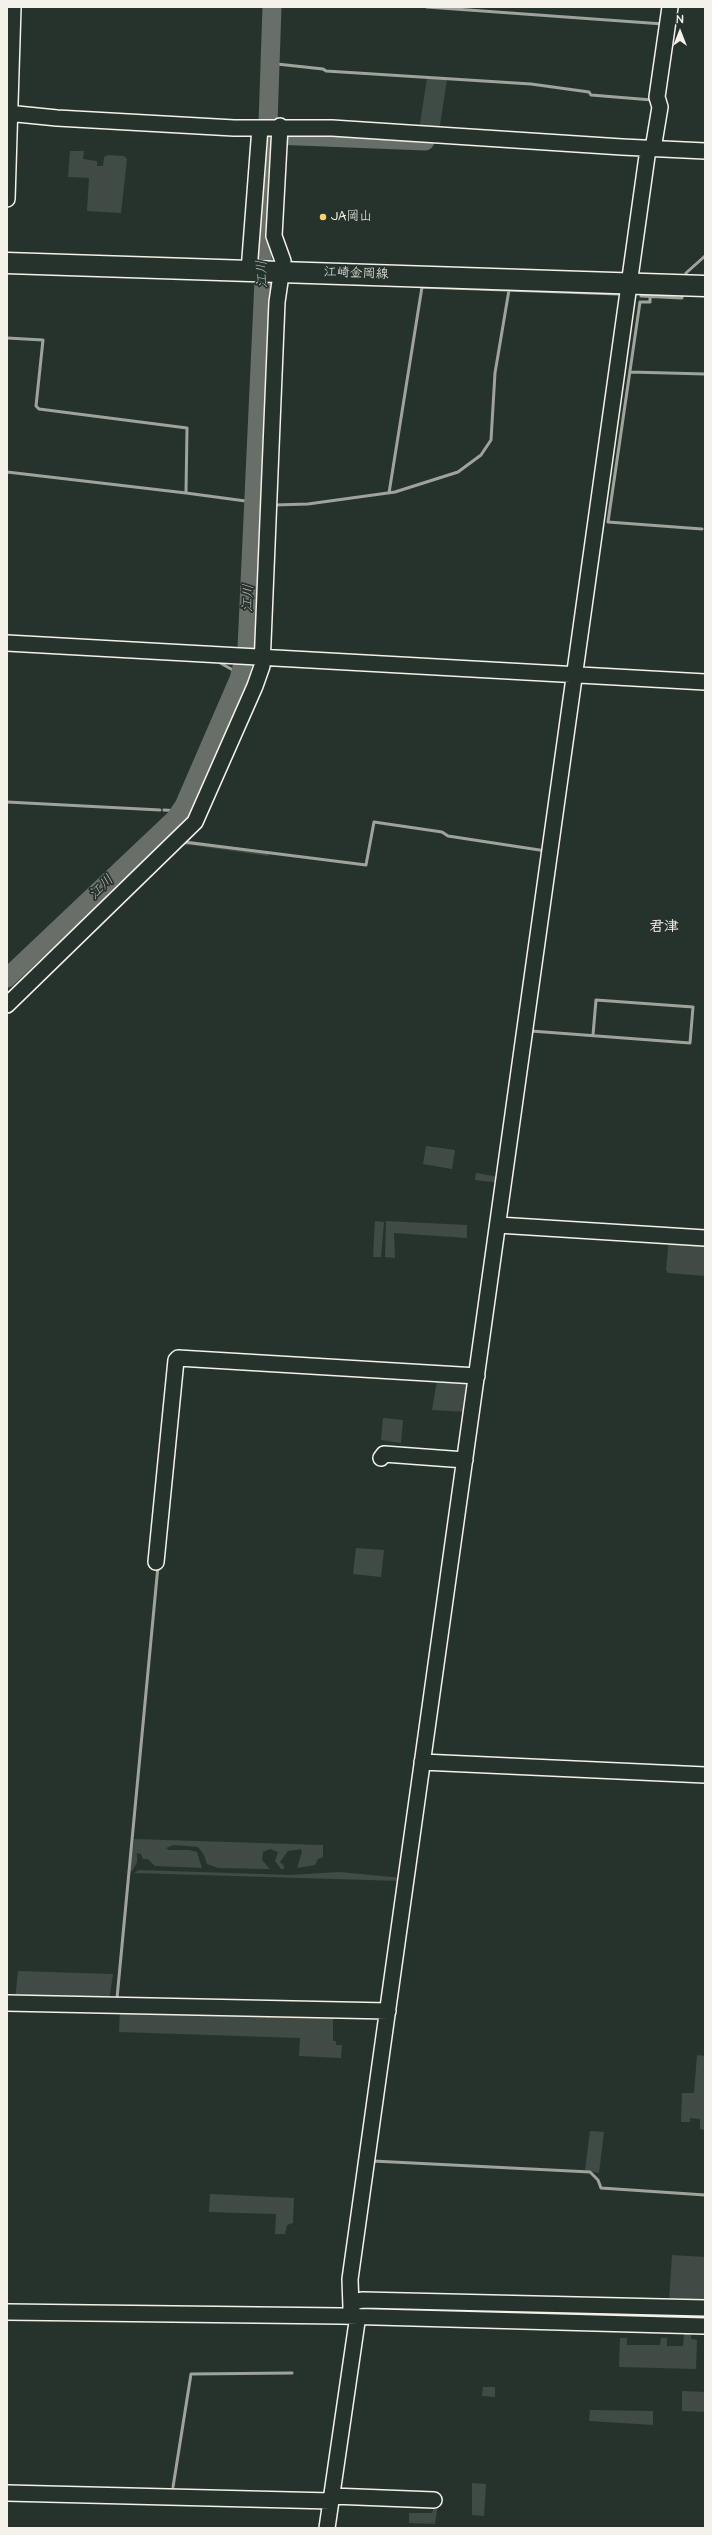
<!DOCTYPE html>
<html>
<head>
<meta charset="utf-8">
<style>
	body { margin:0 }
	#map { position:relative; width:712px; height:2535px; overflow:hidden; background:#26332d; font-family:"Architects Daughter",sans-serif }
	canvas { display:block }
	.frame { position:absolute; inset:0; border:8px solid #f4f1e8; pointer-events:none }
	.north { position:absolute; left:660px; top:12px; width:40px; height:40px; -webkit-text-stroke:3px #26332d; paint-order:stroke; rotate:0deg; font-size:11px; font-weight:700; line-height:16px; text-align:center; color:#f4f1e8 }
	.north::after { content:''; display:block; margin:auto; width:14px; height:18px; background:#f4f1e8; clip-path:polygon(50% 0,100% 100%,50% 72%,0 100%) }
</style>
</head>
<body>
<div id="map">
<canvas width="712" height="2535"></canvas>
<div class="frame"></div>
<div class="north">N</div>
</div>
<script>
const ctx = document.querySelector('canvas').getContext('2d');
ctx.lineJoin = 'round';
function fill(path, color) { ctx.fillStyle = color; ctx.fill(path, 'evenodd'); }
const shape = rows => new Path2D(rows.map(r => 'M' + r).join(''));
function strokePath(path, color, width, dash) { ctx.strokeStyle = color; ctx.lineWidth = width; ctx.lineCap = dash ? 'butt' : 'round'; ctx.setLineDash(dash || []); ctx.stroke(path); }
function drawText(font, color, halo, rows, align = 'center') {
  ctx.font = font + ' "Architects Daughter","Klee One",sans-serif'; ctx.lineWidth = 3.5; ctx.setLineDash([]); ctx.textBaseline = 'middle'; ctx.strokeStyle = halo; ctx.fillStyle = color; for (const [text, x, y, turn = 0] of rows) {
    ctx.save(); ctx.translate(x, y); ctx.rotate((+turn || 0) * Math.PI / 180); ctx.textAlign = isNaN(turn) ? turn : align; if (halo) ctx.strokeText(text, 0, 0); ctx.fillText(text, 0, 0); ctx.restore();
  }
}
fill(shape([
	[427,78,447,79,439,132,419,130],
	[70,151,84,151,83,159,97,161,97,166,103,166,104,157,107,155,124,156,127,159,121,213,87,211,89,178,68,177],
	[184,840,271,852,268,856,190,845,181,846],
	[426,1146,455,1150,452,1169,423,1164],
	[476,1173,500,1177,500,1183,475,1180],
	[375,1221,384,1222,381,1257,373,1257],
	[386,1221,467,1225,467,1238,394,1233,395,1258,385,1257],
	[669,1238,705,1240,705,1276,668,1273,666,1270],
	[437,1380,473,1381,467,1412,432,1410],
	[383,1418,403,1420,401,1443,381,1440],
	[356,1548,384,1550,381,1577,353,1574],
	[134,1839,323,1845,323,1857,318,1859,315,1865,297,1868,302,1852,301,1849,288,1851,280,1862,284,1866,284,1869,281,1869,275,1861,278,1852,270,1849,263,1852,262,1860,270,1869,218,1868,207,1864,204,1855,198,1847,174,1845,166,1848,169,1850,189,1850,197,1852,202,1868,155,1866,148,1859,143,1859,141,1854,137,1853,137,1862,133,1870,130,1872],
	[139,1870,290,1875,340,1872,403,1878,402,1881,134,1873],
	[18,1971,113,1974,109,2002,15,2000],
	[120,2010,333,2015,333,2041,336,2041,336,2045,342,2045,341,2058,299,2056,300,2038,119,2032],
	[697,2055,705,2056,705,2130,700,2129,700,2119,690,2118,690,2122,681,2122,682,2093,694,2093],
	[590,2131,604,2132,599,2173,585,2170],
	[210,2194,294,2198,293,2223,287,2225,285,2234,275,2234,276,2214,209,2212],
	[672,2255,705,2257,705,2304,669,2303],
	[646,2313,682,2314,682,2322,645,2321],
	[684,2334,691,2334,691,2339,697,2340,696,2369,619,2367,620,2338,627,2338,627,2345,660,2345,661,2338,667,2338,667,2346,683,2346],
	[483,2387,495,2387,495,2397,482,2396],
	[682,2391,705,2392,705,2412,682,2411],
	[590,2410,653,2411,653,2425,589,2421],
	[472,2483,486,2484,484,2516,472,2515],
	[435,2504,438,2504,435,2524,409,2523,409,2513,432,2513]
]), '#414b45');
strokePath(shape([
	[427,7,663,24],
	[270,64,272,64],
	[277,64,323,69,326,71,531,84,589,92,591,95,652,100],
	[686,276,686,273,705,256],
	[422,287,618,294],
	[641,296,682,298,682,293],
	[650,297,650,302,640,302,608,522,702,529],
	[7,338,43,340,36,406,39,409,187,428,186,493,253,502],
	[630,372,705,374],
	[7,472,186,493],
	[389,493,422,287],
	[253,504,263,504],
	[274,505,308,504,395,492,458,472,481,455,491,440,495,373,509,290],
	[215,660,240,674],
	[7,802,160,810],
	[164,810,180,811],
	[154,838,170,840],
	[184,842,366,865,374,822,442,832,448,836,546,851],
	[531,1031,690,1043,693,1007,596,1000,593,1035],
	[117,1998,158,1566],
	[373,2161,590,2172,598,2180,601,2188,705,2195],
	[173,2487,191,2374,292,2373]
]), '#9fa39b', 3);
strokePath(shape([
	[268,123,272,7],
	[274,135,425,141],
	[7,978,175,819,184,806,239,679,247,648,264,281,262,257,268,131]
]), '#676f68', 19);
const minor = shape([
	[7,113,57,118,234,128,332,128,622,147,705,151],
	[653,149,660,107,657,97,670,7],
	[7,199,13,7],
	[249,271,260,128],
	[7,643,705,682],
	[7,1005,195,822,255,686,262,666,277,302,283,261,274,236,280,126],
	[498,1225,705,1238],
	[381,1458,384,1454,465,1460],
	[156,1562,176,1360,178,1358,477,1376],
	[422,1762,705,1775],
	[7,2003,388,2011],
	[351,2302,363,2300,705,2308],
	[7,2312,340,2316,705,2326],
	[7,2493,331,2501],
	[332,2496,434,2500],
	[327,2528,357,2322,351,2308,350,2279,648,149]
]);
const major = shape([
	[7,263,705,286]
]);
strokePath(minor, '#f4f1e8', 18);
strokePath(major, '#f4f1e8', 23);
strokePath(minor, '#26332d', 15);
strokePath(major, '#26332d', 20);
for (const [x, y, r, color] of [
	[323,217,4,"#ffd166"]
]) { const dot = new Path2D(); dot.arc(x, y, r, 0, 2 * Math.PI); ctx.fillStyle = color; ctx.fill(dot); strokePath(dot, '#26332d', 1.5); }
drawText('13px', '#f4f1e8', '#26332d', [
	["JA岡山",331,217]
], 'left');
drawText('13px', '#f4f1e8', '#26332d', [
	["江崎金岡線",356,274,2]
]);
drawText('italic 14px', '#bcbdb5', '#26332d', [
	["江川",263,274,-92],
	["江川",249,598,-87],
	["江川",102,888,-44]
]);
drawText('bold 15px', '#f4f1e8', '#26332d', [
	["君津",664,928]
]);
</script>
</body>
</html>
